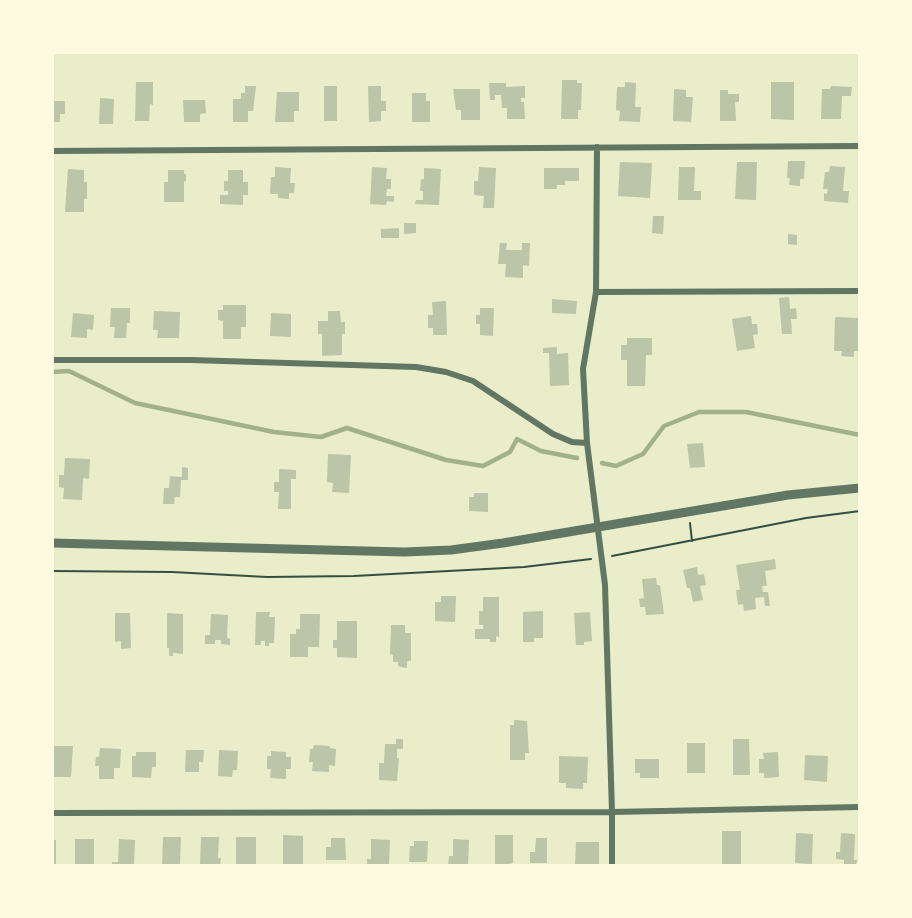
<!DOCTYPE html>
<html>
<head>
<meta charset="utf-8">
<style>
	body { margin:0 }
	#map { position:relative; width:912px; height:918px; overflow:hidden; background:#e9edc9; font-family:Commissioner,sans-serif }
	canvas { display:block }
	.frame { position:absolute; inset:0; border:54px solid #fefae0; pointer-events:none }
</style>
</head>
<body>
<div id="map">
<canvas width="912" height="918"></canvas>
<div class="frame"></div>
</div>
<script>
const ctx = document.querySelector('canvas').getContext('2d');
ctx.lineJoin = 'round';
const shape = rows => new Path2D(rows.map(r => 'M' + r).join(''));
function strokePath(path, color, width, dash) { ctx.strokeStyle = color; ctx.lineWidth = width; ctx.lineCap = dash ? 'butt' : 'round'; ctx.setLineDash(dash || []); ctx.stroke(path); }
function fill(path, color) { ctx.fillStyle = color; ctx.fill(path, 'evenodd'); }
strokePath(shape([
	[52,372,69,371,135,403,274,432,321,437,347,428,446,460,483,466,510,452,517,439,541,451,577,458],
	[602,463,616,466,643,454,664,426,699,412,746,412,860,435]
]), '#a3b18a', 4.5);
fill(shape([
	[562,80,577,80,577,83,582,83,581,110,578,110,578,119,561,119],
	[136,82,153,82,153,105,150,104,149,121,135,121],
	[625,82,636,83,635,107,641,107,640,122,619,121,620,111,616,110,617,87,625,87],
	[771,82,794,82,794,120,771,119],
	[489,83,506,83,506,87,525,86,525,98,521,98,521,102,524,102,525,119,507,119,507,108,502,108,501,95,495,95,495,100,490,100],
	[245,86,256,86,253,111,248,111,248,122,233,122,233,99,241,99,241,93,245,93],
	[324,86,337,86,337,121,324,121],
	[368,86,381,86,381,101,386,101,386,111,381,111,381,121,369,122],
	[831,86,852,87,851,96,842,96,841,119,821,119,822,89,830,89],
	[453,89,480,89,480,120,461,120,461,110,456,110],
	[674,89,686,90,686,97,693,97,691,122,673,121],
	[720,90,728,90,728,94,739,94,739,102,735,102,736,121,720,121],
	[277,92,299,92,299,111,294,111,294,122,275,122],
	[412,93,426,93,426,101,430,101,430,122,412,122],
	[100,98,114,99,113,124,99,124],
	[183,100,205,100,206,113,200,114,200,122,184,122],
	[52,101,65,101,65,114,60,114,60,122,52,122],
	[788,161,805,161,804,179,800,179,800,186,789,185,790,178,787,178],
	[620,162,652,163,650,198,618,196],
	[737,162,757,162,756,200,735,199],
	[830,166,845,167,843,191,849,191,848,203,824,201,824,193,827,194,828,189,823,189,825,172,829,172],
	[275,167,291,168,290,183,295,183,294,193,289,193,289,199,278,198,278,194,270,194,271,177,275,177],
	[372,167,387,168,386,179,391,179,391,189,387,189,386,196,394,196,394,202,387,201,386,205,370,204],
	[479,167,496,168,494,208,483,208,484,196,474,195,474,181,478,181],
	[679,167,695,167,694,191,701,191,701,200,678,200],
	[424,168,441,169,439,205,415,204,416,200,423,200,423,191,420,191,421,179,424,179],
	[544,168,579,168,579,181,565,181,565,185,557,185,557,189,544,189],
	[68,169,84,170,84,182,87,182,87,199,84,199,84,212,65,212],
	[168,170,184,170,184,174,186,174,186,181,184,182,184,202,164,202,164,182,168,182],
	[228,170,243,170,243,182,248,182,248,195,243,195,243,205,220,204,220,195,228,195,228,191,224,191,224,181,228,181],
	[653,216,664,216,663,234,652,233],
	[404,223,416,223,416,233,404,234],
	[399,228,399,238,381,238,381,229],
	[788,234,797,235,797,245,788,244],
	[500,243,507,243,506,250,522,250,522,243,530,243,529,266,523,265,523,278,505,277,506,264,498,264],
	[789,297,790,309,796,308,797,319,791,319,792,334,782,334,779,298],
	[552,299,577,301,576,314,552,313],
	[446,301,447,335,433,335,433,328,428,328,428,315,433,315,432,302],
	[223,305,246,305,246,327,241,327,241,339,223,339,223,321,218,320,218,310,223,310],
	[111,308,130,308,130,323,127,323,126,338,114,338,115,327,110,327],
	[480,308,494,308,493,336,480,335,480,324,476,324,476,315,480,315],
	[154,311,180,312,179,338,157,338,158,330,153,330],
	[328,311,340,311,341,322,345,322,345,334,342,334,342,355,322,356,322,334,318,334,318,321,328,321],
	[73,313,94,315,93,330,87,329,87,338,71,337],
	[271,313,291,314,291,337,270,336],
	[751,316,752,324,757,324,758,334,753,335,755,348,737,351,732,319],
	[835,317,860,318,860,351,854,351,854,357,841,356,842,351,834,351],
	[627,338,652,338,652,355,646,355,645,386,627,386,627,360,621,360,621,345,627,345],
	[557,347,557,354,568,353,569,385,550,386,549,353,543,353,543,348],
	[703,443,705,467,690,468,687,444],
	[328,454,351,455,349,493,332,492,333,483,327,482],
	[65,458,90,459,89,479,83,478,82,500,63,499,64,488,59,487,59,475,64,475],
	[182,467,188,468,188,480,181,480,180,497,175,497,174,504,163,504,164,488,169,488,170,476,182,477],
	[279,469,296,470,296,479,291,479,291,509,278,509,279,492,274,492,274,482,279,482],
	[474,493,488,493,488,512,469,511,469,497,474,497],
	[775,559,776,569,765,571,767,586,762,586,763,592,768,592,770,606,765,606,764,597,755,598,756,609,744,611,743,604,738,605,736,590,740,590,736,565],
	[697,567,698,575,704,574,706,585,700,586,703,600,693,602,690,588,687,588,683,570],
	[656,578,657,585,660,585,664,614,646,615,645,607,640,607,639,599,644,598,642,579],
	[441,596,456,596,455,622,435,621,435,602,441,602],
	[483,597,499,597,499,637,496,636,496,642,490,642,490,639,475,639,475,629,483,629,483,625,479,625,479,611,483,611],
	[543,611,543,638,534,638,534,642,523,642,523,612],
	[256,612,270,612,269,617,275,617,274,643,269,643,269,646,265,646,265,641,261,641,261,645,255,645],
	[590,612,592,641,584,642,584,645,576,645,574,613],
	[115,613,130,613,131,648,121,649,121,641,115,642],
	[167,613,183,614,183,654,173,653,173,656,169,656,169,648,167,648],
	[211,614,228,615,227,638,230,639,230,645,221,644,221,640,215,640,215,644,205,644,205,635,210,635],
	[300,614,320,614,319,647,308,647,308,657,290,657,290,634,296,634,296,629,300,629],
	[337,621,357,621,357,658,337,657,337,648,333,648,333,640,337,640],
	[391,625,405,625,405,633,411,633,411,661,407,661,407,668,401,667,398,666,398,662,393,662,393,655,390,654],
	[514,720,527,721,529,753,525,753,525,760,510,760,510,725,514,725],
	[396,739,403,739,403,749,397,749,397,758,399,758,397,781,379,780,379,763,384,763,385,744,396,744],
	[733,739,749,739,750,775,733,775],
	[687,743,705,743,705,773,687,773],
	[314,745,330,746,330,748,336,749,335,766,329,765,329,772,312,771,313,762,309,762,310,749,313,749],
	[52,746,73,746,71,777,54,777],
	[100,748,121,749,120,768,114,768,114,779,99,779,99,766,95,766,96,757,99,757],
	[186,750,204,750,203,762,199,762,199,772,185,772],
	[219,750,238,751,237,770,233,770,232,777,218,776],
	[271,751,286,752,286,757,291,757,291,769,286,769,286,779,270,778,271,769,267,769,267,756,271,756],
	[136,752,156,752,156,767,152,767,151,778,132,777,132,756,136,756],
	[778,752,779,777,764,778,764,773,759,773,759,759,764,759,763,753],
	[805,755,828,756,827,782,804,780],
	[559,756,588,757,587,783,583,783,583,789,566,788,566,783,559,783],
	[635,759,659,759,659,778,640,778,640,773,635,773],
	[722,831,741,831,741,865,722,865],
	[796,833,813,834,812,864,795,863],
	[841,833,855,834,854,860,857,860,856,865,844,864,844,860,836,859,836,852,840,852],
	[283,835,303,836,303,866,283,865],
	[495,835,513,835,513,863,495,866],
	[163,837,181,837,180,866,162,866],
	[201,837,219,837,218,858,221,858,220,866,200,866],
	[236,837,256,837,256,864,236,864],
	[331,838,345,838,346,860,326,860,326,847,331,847],
	[536,838,547,838,547,863,530,863,530,852,535,852],
	[75,839,94,839,94,866,75,866],
	[119,839,135,840,134,866,112,866,112,862,118,862],
	[371,839,390,840,389,866,367,866,367,859,371,859],
	[453,839,469,840,468,866,448,866,449,856,453,856],
	[52,840,56,840,56,866,52,866],
	[414,841,428,841,427,862,409,862,410,846,414,846],
	[576,842,599,842,599,866,575,866]
]), '#bcc5a7');
strokePath(shape([
	[690,523,692,541],
	[612,556,806,518,860,511],
	[52,571,172,572,267,577,354,576,524,567,591,559]
]), '#344e41', 2);
strokePath(shape([
	[597,147,596,292,583,369,587,443,605,585,612,812,612,866],
	[52,151,860,146],
	[596,292,860,291],
	[52,360,191,360,416,367,446,372,473,381,553,434,572,442,587,443],
	[52,813,612,812,860,807]
]), '#617663', 6);
strokePath(shape([
	[52,543,405,552,451,550,503,543,788,495,860,488]
]), '#617663', 9);
</script>
</body>
</html>
